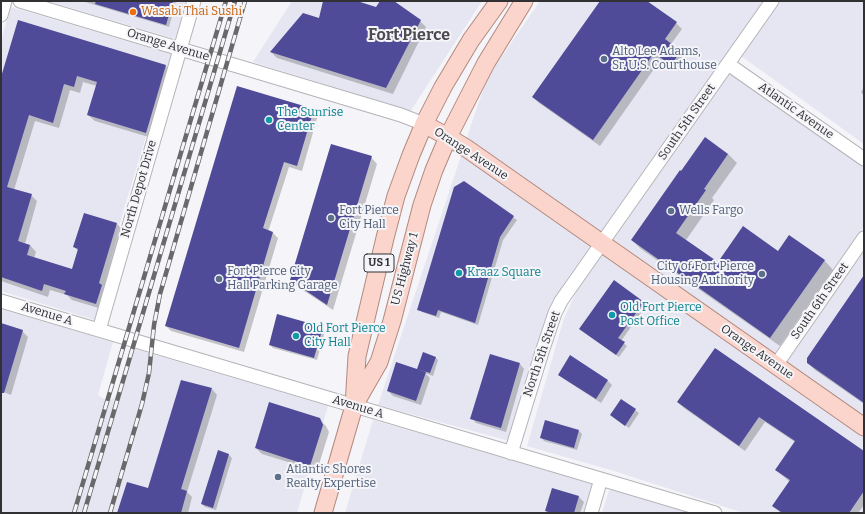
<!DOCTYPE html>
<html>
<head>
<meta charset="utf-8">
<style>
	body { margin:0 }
	#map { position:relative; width:865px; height:514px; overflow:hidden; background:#f4f4f9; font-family:Bitter,serif }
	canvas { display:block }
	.frame { position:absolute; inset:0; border:2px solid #313133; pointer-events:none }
</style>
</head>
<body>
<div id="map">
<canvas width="865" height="514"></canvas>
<div class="frame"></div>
</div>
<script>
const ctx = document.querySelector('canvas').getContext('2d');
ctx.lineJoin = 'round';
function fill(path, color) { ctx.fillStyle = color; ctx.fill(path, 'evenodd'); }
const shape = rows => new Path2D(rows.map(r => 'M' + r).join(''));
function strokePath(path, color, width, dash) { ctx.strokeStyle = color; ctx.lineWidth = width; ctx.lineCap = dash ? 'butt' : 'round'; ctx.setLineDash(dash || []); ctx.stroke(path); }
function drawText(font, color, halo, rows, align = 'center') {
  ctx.font = font + ' Bitter,serif'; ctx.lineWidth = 4; ctx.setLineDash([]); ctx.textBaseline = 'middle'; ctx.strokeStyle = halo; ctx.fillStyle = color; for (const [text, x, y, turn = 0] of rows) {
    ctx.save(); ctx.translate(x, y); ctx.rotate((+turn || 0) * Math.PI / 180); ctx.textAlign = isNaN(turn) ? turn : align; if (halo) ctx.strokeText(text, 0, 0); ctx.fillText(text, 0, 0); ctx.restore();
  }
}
fill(shape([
	[48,1,186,1,175,39],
	[292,1,482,1,410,112,399,107,253,62],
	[540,1,763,1,601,231,466,140,487,78],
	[780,1,864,1,864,144,741,56],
	[11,7,171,54,123,212,95,320,1,291,1,40],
	[732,69,864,164,864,226,774,354,613,239],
	[461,156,592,244,565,282,550,314,513,442,378,405],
	[864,251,864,417,786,362],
	[604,252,864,436,864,513,744,513,614,471,527,446,564,318,578,289],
	[1,308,113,342,98,395,107,401,114,398,135,349,328,406,297,513,1,513],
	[373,420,596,483,587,513,345,513],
	[610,487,691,513,602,513]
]), '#e6e6f2');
fill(shape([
	[82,1,176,1,169,27],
	[324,1,354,1,376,8,381,1,393,1,420,21,426,27,393,94,277,58,271,52,319,19],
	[601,1,645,1,676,23,682,29,671,44,687,58,678,70,661,59,600,146,539,103,533,97],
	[165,66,172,72,152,138,95,121,88,115,97,86,83,82,80,93,70,90,59,128,35,121,14,190,31,195,37,201,25,244,30,245,36,252,34,258,72,270,78,251,75,247,117,224,123,230,102,309,72,300,67,295,50,290,48,297,1,281,1,81],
	[864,87,864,96,861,92],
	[313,110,318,115,302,171,289,167,268,232,273,233,278,238,244,352,171,331,166,326],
	[705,139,728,154,737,163,712,198,714,200,686,240,718,263,778,252,789,236,825,261,833,270,780,346,641,249,632,240],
	[371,157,377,164,333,310,298,287,291,280],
	[464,182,517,220,503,240,478,325,441,312,439,318,422,312,419,309],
	[864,277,864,404,815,370,808,363],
	[643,303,646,306,621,341,627,346,619,357,584,332],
	[1,324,22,331,28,337,11,395,1,391],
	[322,328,325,331,317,360,273,348,270,345],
	[716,349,864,453,864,505,858,513,781,513,773,506,790,482,776,470,795,442,765,422,745,451,684,408,678,402],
	[435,357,438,360,433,376,425,373,430,378,421,405,393,396,388,391,422,372,418,369],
	[570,357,608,381,612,385,601,403,564,379,559,375],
	[520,364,524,369,506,432,476,423,472,418],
	[212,389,217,395,187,492,192,497,188,513,118,513,149,489],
	[622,400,639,413,629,428,615,418],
	[319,419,326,426,329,432,317,471,262,454,256,448],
	[579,431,582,434,577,450,544,441,541,437],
	[218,451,229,455,232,458,216,510,205,507,202,504],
	[553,489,579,497,584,502,580,513,548,513,546,511]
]), '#0003');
fill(shape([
	[96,1,173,1,166,25,95,4],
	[323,1,357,1,376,7,380,1,394,1,421,20,386,88,270,52,303,13,319,18],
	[600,1,647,1,677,22,665,39,681,51,671,65,654,53,593,140,532,97],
	[18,20,166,65,146,133,87,115,97,82,77,76,74,87,64,84,53,123,29,115,7,187,32,194,18,241,30,245,27,255,72,269,78,249,73,247,84,213,117,223,99,283,102,285,96,304,64,294,66,291,44,284,42,291,1,277,1,77],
	[237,86,314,109,297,166,284,162,263,228,273,232,239,348,165,326],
	[705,137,728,154,704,189,706,190,676,233,718,262,743,226,778,251,789,235,825,260,770,338,631,240,680,170,681,171],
	[331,144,372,156,327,305,290,280],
	[464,181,514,216,500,237,475,323,438,310,436,316,417,310,454,187],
	[864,275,864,403,807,363,807,358],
	[614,280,644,302,618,338,625,342,616,355,579,329],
	[277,314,323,327,314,358,269,345],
	[1,323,23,330,4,393,1,393],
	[715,348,864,451,864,491,849,513,781,512,772,506,790,480,775,470,795,441,759,417,739,446,677,402],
	[423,352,436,357,430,373,417,369],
	[490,354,520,363,501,428,470,419],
	[570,355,608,380,596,399,558,375],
	[396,362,426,372,416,401,387,391],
	[181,380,212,388,181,489,187,491,181,513,117,513,127,482,148,488],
	[621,399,636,409,625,426,610,415],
	[269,402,320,418,323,425,310,466,255,448],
	[545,420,579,430,574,448,540,438],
	[218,450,229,454,213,508,201,504],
	[552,488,579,496,574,513,553,513,545,511]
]), '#504b98');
const minor = shape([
	[20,1,401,115,424,124],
	[1,15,5,1],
	[728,64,864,159],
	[1,301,715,513],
	[99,330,194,1],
	[776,365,864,238],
	[511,453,542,352,555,313,561,301,772,1],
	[591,513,601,479]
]);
const major = shape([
	[424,124,448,137,466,148,864,427],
	[356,402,379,362,392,321,422,205,434,170,448,137,486,63,524,1],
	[323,513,354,406,357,356,385,238,396,196,411,155,424,124,443,87,471,40,499,1]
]);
strokePath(minor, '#b4b4b8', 15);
strokePath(major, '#b2897f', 19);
strokePath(minor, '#fff', 13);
strokePath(major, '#fbd5cb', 17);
const rail = shape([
	[74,513,226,1],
	[84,513,235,1],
	[110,513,142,404,149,373,154,325,160,294,245,1]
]);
strokePath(rail, '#69696c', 4.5);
strokePath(rail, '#f4f4f9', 3, [9]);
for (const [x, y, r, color] of [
	[133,12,4,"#e8710a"],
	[604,59,4,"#5c6f8a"],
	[269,120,4,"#0f9aa8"],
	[671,211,4,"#5c6f8a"],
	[331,218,4,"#5c6f8a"],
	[459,273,4,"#0f9aa8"],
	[762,274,4,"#5c6f8a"],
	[219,279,4,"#5c6f8a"],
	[612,315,4,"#0f9aa8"],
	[296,336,4,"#0f9aa8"],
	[278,477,4,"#5c6f8a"]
]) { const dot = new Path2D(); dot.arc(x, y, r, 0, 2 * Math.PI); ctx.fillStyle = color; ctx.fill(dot); strokePath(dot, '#f4f4f9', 1.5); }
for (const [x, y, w] of [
	[379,263,30]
]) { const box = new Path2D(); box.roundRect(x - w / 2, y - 9, w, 18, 3); ctx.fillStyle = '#f4f4f9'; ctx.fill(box); strokePath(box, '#313133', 1); }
drawText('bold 11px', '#313133', null, [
	["US 1",379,263]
]);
drawText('12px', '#c56008', '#f4f4f9', [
	["Wasabi Thai Sushi",141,12]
], 'left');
drawText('12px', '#313133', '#f4f4f9', [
	["Orange Avenue",168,45,17],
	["Atlantic Avenue",796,111,35],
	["South 5th Street",687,122,-55],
	["Orange Avenue",471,154,33],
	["North Depot Drive",139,189,-74],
	["US Highway 1",405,269,-75],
	["South 6th Street",820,301,-55],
	["Avenue A",47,314,17],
	["Orange Avenue",757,352,35],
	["North 5th Street",542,354,-71],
	["Avenue A",358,407,17]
]);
drawText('12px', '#4e5e75', '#f4f4f9', [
	["Alto Lee Adams,",612,52],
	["Sr. U.S. Courthouse",612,66],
	["Fort Pierce",339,211],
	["City Hall",339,225],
	["Wells Fargo",679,211],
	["City of Fort Pierce",754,267,"right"],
	["Housing Authority",754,281,"right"],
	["Fort Pierce City",227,272],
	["Hall Parking Garage",227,286],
	["Atlantic Shores",286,470],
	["Realty Expertise",286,484]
], 'left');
drawText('12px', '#0d838f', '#f4f4f9', [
	["The Sunrise",277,113],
	["Center",277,127],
	["Kraaz Square",467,273],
	["Old Fort Pierce",620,308],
	["Post Office",620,322],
	["Old Fort Pierce",304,329],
	["City Hall",304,343]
], 'left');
drawText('bold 16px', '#4c4c50', '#f4f4f9', [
	["Fort Pierce",409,36]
]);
</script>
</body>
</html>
